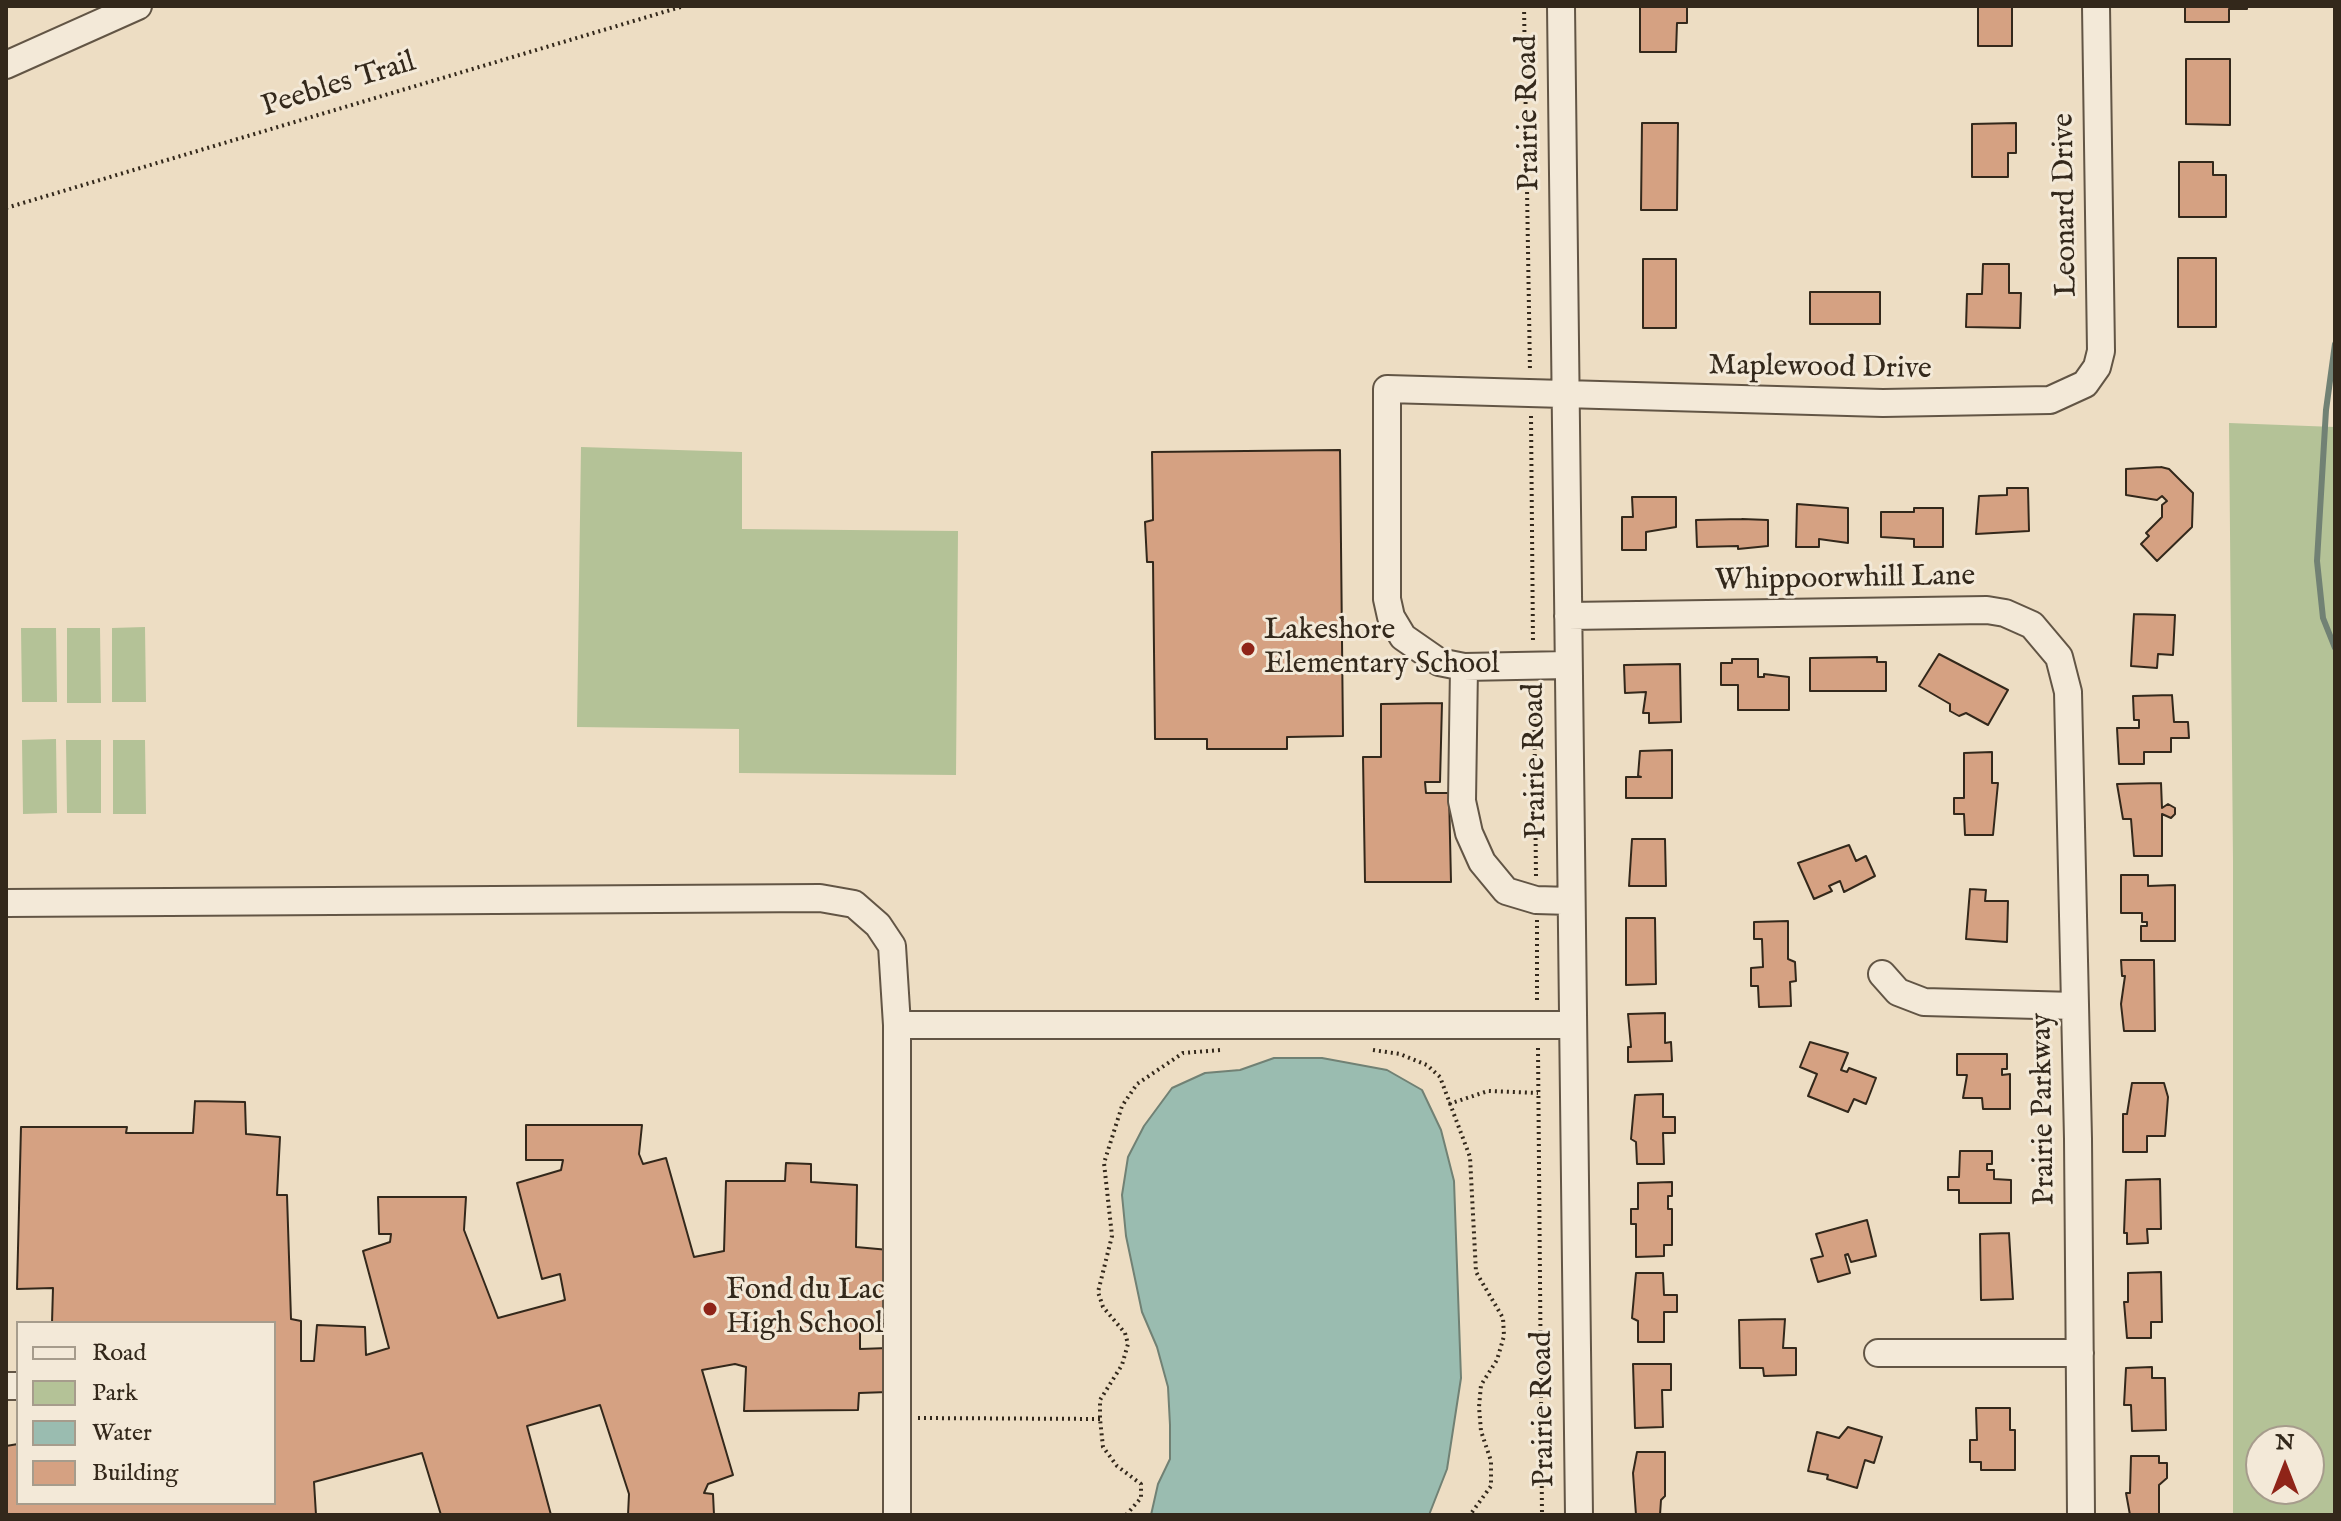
<!DOCTYPE html>
<html>
<head>
<meta charset="utf-8">
<style>
	body { margin:0 }
	#map { position:relative; width:2341px; height:1521px; overflow:hidden; background:#edddc3; font-family:"IM FELL English",serif }
	canvas { display:block }
	.frame { position:absolute; inset:0; border:8px solid #33281b; pointer-events:none }
	.legend { position:absolute; left:16px; top:1321px; width:260px; height:184px; box-sizing:border-box; background:#f3e9d8; border:2px solid #a69c8c; margin:0; padding:10px 14px; list-style:none; font-size:24px; color:#33281b }
	.legend li { display:flex; align-items:center; gap:16px; height:40px }
	.legend b { width:40px; border:2px solid #a69c8c }
	.north { position:absolute; left:2245px; top:1425px; width:80px; height:80px; box-sizing:border-box; background:#f3e9d8; border:2px solid #a69c8c; border-radius:50%; rotate:0deg; font-size:22px; font-weight:700; line-height:32px; text-align:center; color:#33281b }
	.north::after { content:''; display:block; margin:auto; width:28px; height:36px; background:#8f2418; clip-path:polygon(50% 0,100% 100%,50% 72%,0 100%) }
</style>
</head>
<body>
<div id="map">
<canvas width="2341" height="1521"></canvas>
<div class="frame"></div>
<ul class="legend">
<li><b style="height:10px;background:#f3e9d8"></b>Road</li>
<li><b style="height:22px;background:#b4c297"></b>Park</li>
<li><b style="height:22px;background:#9abcb0"></b>Water</li>
<li><b style="height:22px;background:#d5a182"></b>Building</li>
</ul>
<div class="north">N</div>
</div>
<script>
const ctx = document.querySelector('canvas').getContext('2d');
ctx.lineJoin = 'round';
function fill(path, color) { ctx.fillStyle = color; ctx.fill(path, 'evenodd'); }
const shape = rows => new Path2D(rows.map(r => 'M' + r).join(''));
function strokePath(path, color, width, dash) { ctx.strokeStyle = color; ctx.lineWidth = width; ctx.lineCap = dash ? 'butt' : 'round'; ctx.setLineDash(dash || []); ctx.stroke(path); }
function drawText(font, color, halo, rows, align = 'center') {
  ctx.font = font + ' "IM FELL English",serif'; ctx.lineWidth = 6; ctx.setLineDash([]); ctx.textBaseline = 'middle'; ctx.strokeStyle = halo; ctx.fillStyle = color; for (const [text, x, y, turn = 0] of rows) {
    ctx.save(); ctx.translate(x, y); ctx.rotate((+turn || 0) * Math.PI / 180); ctx.textAlign = isNaN(turn) ? turn : align; if (halo) ctx.strokeText(text, 0, 0); ctx.fillText(text, 0, 0); ctx.restore();
  }
}
fill(shape([
	[2229,423,2335,427,2335,1515,2233,1515,2233,861],
	[2261,1441,2309,1441,2309,1489,2261,1489],
	[581,447,742,452,742,529,958,531,956,775,739,773,739,729,577,727],
	[145,627,146,702,112,702,112,628],
	[21,628,56,628,57,702,22,702],
	[67,628,100,628,101,703,67,703],
	[56,739,57,813,23,814,22,740],
	[66,740,101,740,101,813,67,813],
	[113,740,145,740,146,814,113,814]
]), '#b4c297');
const water = shape([
	[1274,1058,1322,1058,1387,1070,1422,1090,1441,1130,1454,1181,1461,1378,1447,1469,1429,1515,1151,1515,1158,1484,1170,1459,1170,1425,1168,1387,1157,1347,1142,1312,1126,1236,1122,1195,1128,1157,1144,1126,1172,1088,1205,1073,1240,1070,1274,1058]
]);
fill(water, '#9abcb0');
strokePath(water, '#718174', 2);
strokePath(shape([
	[2335,344,2326,410,2317,561,2323,618,2335,648]
]), '#718174', 6);
const building = shape([
	[1640,6,1687,6,1687,23,1677,23,1676,52,1640,52,1640,6],
	[1978,6,2012,6,2012,46,1978,46,1978,6],
	[2185,6,2247,6,2247,9,2229,9,2229,22,2185,22,2185,6],
	[2186,59,2230,59,2230,125,2186,124,2186,59],
	[1642,123,1678,123,1677,210,1641,210,1642,123],
	[2016,123,2016,153,2008,153,2008,177,1972,177,1972,124,2016,123],
	[2179,162,2213,162,2213,175,2226,175,2226,217,2179,217,2179,162],
	[2178,258,2216,258,2216,327,2178,327,2178,258],
	[1643,259,1676,259,1676,328,1643,328,1643,259],
	[1983,264,2009,264,2009,293,2021,293,2020,328,1966,327,1967,294,1982,294,1983,264],
	[1810,292,1880,292,1880,324,1810,324,1810,292],
	[1340,450,1343,736,1287,737,1287,749,1207,749,1207,739,1155,739,1153,562,1147,562,1145,522,1153,520,1152,452,1340,450],
	[2161,467,2169,469,2193,493,2192,527,2157,561,2141,544,2149,536,2146,533,2162,517,2162,505,2167,501,2162,496,2157,500,2126,495,2126,469,2161,467],
	[2007,488,2028,488,2029,531,1976,534,1979,496,2007,495,2007,488],
	[1632,497,1676,497,1676,527,1646,532,1646,550,1622,550,1622,517,1633,517,1632,497],
	[1797,504,1848,508,1848,543,1819,539,1819,547,1796,547,1797,504],
	[1914,508,1943,508,1943,547,1914,547,1914,539,1881,537,1881,512,1914,512,1914,508],
	[1742,519,1768,520,1768,546,1738,549,1738,546,1697,547,1696,520,1742,519],
	[2134,614,2175,615,2173,655,2158,654,2157,668,2131,666,2134,614],
	[1939,654,2008,690,1988,725,1966,713,1959,716,1950,711,1950,704,1919,686,1939,654],
	[1877,657,1877,662,1886,662,1886,691,1810,691,1810,658,1877,657],
	[1732,659,1758,659,1758,677,1764,677,1764,674,1789,677,1789,710,1738,710,1738,685,1721,685,1721,663,1732,663,1732,659],
	[1680,664,1681,722,1649,723,1649,713,1643,713,1646,692,1625,693,1624,665,1680,664],
	[2172,695,2174,722,2188,722,2189,738,2171,738,2171,752,2144,752,2144,764,2119,764,2117,728,2139,728,2139,720,2134,720,2133,696,2172,695],
	[1442,703,1440,782,1425,782,1426,793,1449,793,1451,882,1365,882,1363,757,1381,757,1381,704,1442,703],
	[1672,750,1672,798,1626,798,1626,777,1641,777,1638,776,1640,751,1672,750],
	[1992,752,1992,783,1998,783,1993,835,1965,835,1964,814,1954,814,1954,798,1964,798,1964,753,1992,752],
	[2161,783,2162,808,2168,804,2175,808,2175,814,2171,818,2162,814,2162,856,2134,856,2131,819,2123,819,2117,784,2161,783],
	[1632,839,1665,839,1666,886,1629,886,1632,839],
	[1849,845,1856,861,1866,856,1875,876,1844,892,1840,881,1829,886,1832,891,1814,899,1798,863,1849,845],
	[2121,875,2148,875,2148,886,2175,885,2175,941,2141,941,2141,926,2147,926,2147,922,2142,922,2142,913,2121,913,2121,875],
	[1970,889,1986,890,1985,901,2008,901,2007,942,1966,939,1970,889],
	[1626,918,1655,918,1656,984,1626,985,1626,918],
	[1788,921,1788,959,1795,962,1796,981,1790,982,1791,1006,1759,1007,1758,986,1751,986,1751,968,1763,967,1762,939,1754,939,1754,922,1788,921],
	[2121,960,2154,960,2155,1031,2124,1031,2121,1004,2125,976,2122,976,2121,960],
	[1665,1013,1665,1043,1671,1042,1672,1061,1628,1062,1628,1047,1631,1047,1628,1014,1665,1013],
	[1810,1042,1848,1053,1841,1070,1847,1072,1849,1068,1876,1078,1866,1104,1854,1099,1848,1112,1808,1096,1817,1074,1800,1067,1810,1042],
	[1957,1054,2007,1054,2007,1069,2002,1069,2002,1075,2010,1074,2010,1109,1983,1109,1982,1098,1963,1098,1967,1075,1957,1075,1957,1054],
	[2132,1083,2164,1083,2168,1097,2165,1136,2147,1136,2147,1152,2123,1152,2123,1114,2127,1114,2132,1083],
	[1663,1094,1663,1117,1675,1117,1675,1133,1663,1133,1664,1164,1637,1164,1636,1142,1631,1139,1635,1095,1663,1094],
	[195,1101,245,1102,246,1134,280,1137,277,1195,287,1195,291,1319,301,1321,301,1361,314,1361,317,1325,365,1327,366,1355,389,1348,363,1251,390,1242,391,1234,379,1234,378,1197,466,1197,464,1230,498,1318,565,1300,560,1274,542,1279,517,1183,561,1170,563,1160,526,1160,526,1125,642,1125,639,1154,643,1164,666,1158,694,1257,724,1251,726,1181,785,1181,786,1163,811,1164,811,1182,857,1185,856,1247,889,1250,889,1320,860,1319,860,1349,888,1348,888,1392,859,1393,858,1410,744,1411,746,1367,735,1364,702,1370,733,1475,708,1484,704,1493,713,1494,714,1515,628,1515,629,1494,600,1405,527,1426,551,1515,441,1515,422,1453,314,1482,316,1515,6,1515,6,1446,18,1444,18,1503,274,1503,274,1323,52,1323,53,1288,17,1289,21,1127,127,1127,126,1133,193,1133,195,1101],
	[1960,1151,1992,1151,1992,1164,1987,1164,1987,1170,1994,1170,1994,1179,2011,1180,2011,1203,1959,1203,1959,1190,1948,1190,1948,1177,1959,1177,1960,1151],
	[2160,1179,2161,1229,2147,1229,2148,1243,2127,1244,2127,1233,2124,1233,2126,1180,2160,1179],
	[1672,1182,1672,1196,1668,1196,1668,1209,1672,1209,1672,1245,1664,1245,1664,1256,1636,1257,1636,1224,1631,1224,1631,1209,1638,1209,1638,1183,1672,1182],
	[1867,1220,1876,1256,1851,1262,1848,1254,1845,1255,1850,1273,1818,1282,1811,1259,1823,1256,1816,1234,1867,1220],
	[2009,1233,2013,1299,1981,1300,1980,1234,2009,1233],
	[2161,1272,2162,1322,2151,1322,2151,1338,2127,1338,2124,1302,2128,1302,2128,1273,2161,1272],
	[1636,1273,1663,1273,1664,1295,1677,1295,1677,1312,1664,1312,1664,1342,1638,1342,1638,1321,1632,1318,1636,1273],
	[1785,1319,1783,1348,1796,1348,1796,1375,1764,1376,1763,1368,1740,1368,1739,1320,1785,1319],
	[1633,1364,1671,1364,1671,1390,1662,1390,1663,1427,1635,1428,1633,1364],
	[2152,1367,2152,1378,2165,1378,2166,1430,2132,1431,2131,1405,2124,1405,2126,1368,2152,1367],
	[1976,1408,2010,1408,2010,1430,2015,1430,2015,1470,1981,1470,1981,1462,1970,1462,1970,1440,1977,1440,1976,1408],
	[1848,1427,1882,1437,1874,1463,1865,1460,1857,1488,1827,1479,1828,1475,1808,1471,1817,1432,1839,1438,1848,1427],
	[1637,1452,1665,1452,1665,1496,1661,1500,1660,1515,1636,1515,1633,1473,1637,1452],
	[2131,1456,2159,1456,2159,1463,2167,1463,2167,1478,2159,1485,2159,1515,2130,1515,2126,1493,2130,1493,2131,1456]
]);
fill(building, '#d5a182');
strokePath(building, '#33281b', 2);
const minor = shape([
	[1561,6,1579,1515],
	[6,65,138,6],
	[1568,616,1987,610,2005,613,2032,625,2059,657,2068,692,2078,1139,2081,1515],
	[1568,665,1464,667,1462,801,1469,833,1482,862,1506,891,1536,900,1571,901],
	[1464,667,1439,662,1403,637,1391,617,1387,599,1387,389,1883,403,2050,400,2085,384,2097,367,2101,351,2096,6],
	[6,903,820,898,854,904,878,925,892,946,897,1025,897,1515],
	[1882,974,1898,992,1924,1002,2075,1006],
	[897,1025,1573,1025],
	[1878,1353,2080,1353],
	[6,1386,18,1386]
]);
strokePath(minor, '#625545', 30);
strokePath(shape([
	[1524,6,1530,372],
	[6,208,684,6],
	[1531,416,1533,644],
	[1534,688,1536,876],
	[1537,920,1537,1004],
	[1538,1048,1542,1515],
	[1373,1050,1400,1054,1427,1065,1440,1077,1470,1157,1476,1272,1503,1318,1504,1336,1497,1360,1481,1385,1479,1407,1481,1431,1491,1461,1491,1486,1470,1515],
	[1449,1104,1488,1091,1538,1093],
	[918,1418,1100,1419],
	[1126,1515,1141,1498,1141,1484,1117,1466,1103,1447,1100,1419,1100,1400,1122,1365,1128,1344,1125,1333,1103,1307,1098,1292,1112,1236,1104,1163,1122,1106,1137,1084,1183,1053,1220,1050]
]), '#33281b', 4, [2, 4]);
strokePath(minor, '#f3e9d8', 26);
for (const [x, y, r, color] of [
	[1248,649,8,"#8f2418"],
	[710,1309,8,"#8f2418"]
]) { const dot = new Path2D(); dot.arc(x, y, r, 0, 2 * Math.PI); ctx.fillStyle = color; ctx.fill(dot); strokePath(dot, '#f3e9d8', 3); }
drawText('30px', '#33281b', '#f3e9d8', [
	["Peebles Trail",339,86,-17],
	["Prairie Road",1530,113,-91],
	["Leonard Drive",2067,205,-91],
	["Maplewood Drive",1820,369,1],
	["Whippoorwhill Lane",1845,580,-1],
	["Prairie Road",1537,761,-91],
	["Prairie Parkway",2045,1109,-91],
	["Prairie Road",1545,1409,-91]
]);
drawText('30px', '#33281b', '#f3e9d8', [
	["Lakeshore",1264,632],
	["Elementary School",1264,666],
	["Fond du Lac",726,1292],
	["High School",726,1326]
], 'left');
</script>
</body>
</html>
